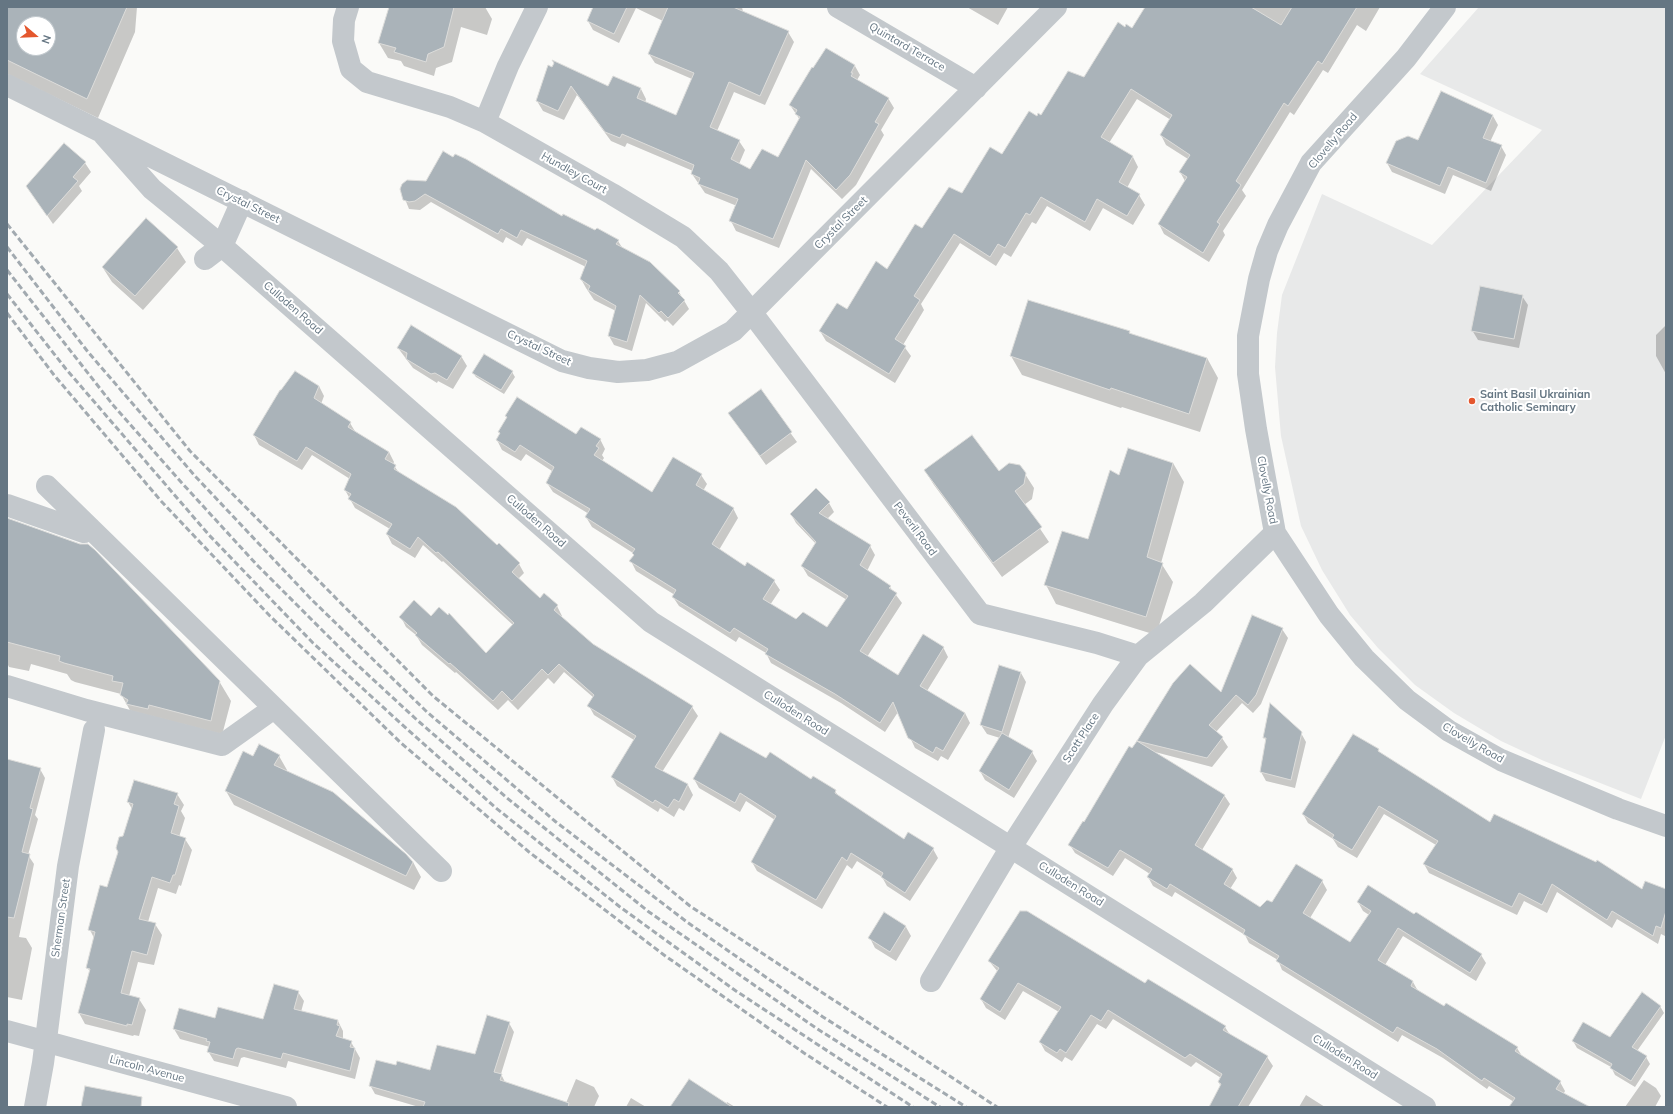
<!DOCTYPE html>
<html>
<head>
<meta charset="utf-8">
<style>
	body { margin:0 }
	#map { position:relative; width:1673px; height:1114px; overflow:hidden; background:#fafaf8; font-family:Mulish,sans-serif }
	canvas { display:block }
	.frame { position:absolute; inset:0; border:8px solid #657683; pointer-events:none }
	.north { position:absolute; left:16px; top:16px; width:40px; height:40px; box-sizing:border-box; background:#fff; border:1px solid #c1c8cd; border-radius:50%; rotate:109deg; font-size:11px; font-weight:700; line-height:16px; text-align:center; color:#657683 }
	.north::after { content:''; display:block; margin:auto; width:14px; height:18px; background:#e4572e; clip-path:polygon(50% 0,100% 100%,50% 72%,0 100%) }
</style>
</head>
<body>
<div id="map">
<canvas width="1673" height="1114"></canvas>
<div class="frame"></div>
<div class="north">N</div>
</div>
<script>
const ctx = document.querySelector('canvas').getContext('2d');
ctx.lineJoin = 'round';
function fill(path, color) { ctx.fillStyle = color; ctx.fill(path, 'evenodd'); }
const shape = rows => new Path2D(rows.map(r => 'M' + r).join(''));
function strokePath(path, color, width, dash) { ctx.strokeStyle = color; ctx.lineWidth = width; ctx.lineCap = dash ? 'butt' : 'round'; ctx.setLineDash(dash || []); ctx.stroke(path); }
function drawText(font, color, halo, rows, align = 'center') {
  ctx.font = font + ' Mulish,sans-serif'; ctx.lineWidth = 4; ctx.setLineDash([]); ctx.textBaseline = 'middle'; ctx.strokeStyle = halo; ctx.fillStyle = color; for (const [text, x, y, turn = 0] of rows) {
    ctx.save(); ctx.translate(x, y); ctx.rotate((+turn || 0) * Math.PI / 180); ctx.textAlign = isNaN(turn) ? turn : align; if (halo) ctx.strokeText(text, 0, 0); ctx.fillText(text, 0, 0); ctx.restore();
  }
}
fill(shape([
	[1479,7,1666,7,1666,735,1641,799,1544,761,1501,741,1454,713,1415,685,1378,648,1350,615,1322,570,1301,526,1281,436,1275,367,1277,333,1282,295,1322,194,1432,245,1542,130,1420,74]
]), '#e8e9e9');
fill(shape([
	[7,7,137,7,135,32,98,118,7,74],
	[24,24,48,24,48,48,24,48],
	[390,7,485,7,492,19,487,35,461,27,452,62,436,68,434,76,404,66,401,61,388,58,379,43],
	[594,7,742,7,743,12,788,32,794,42,765,105,734,92,717,131,739,141,745,150,739,164,750,170,779,158,800,120,790,105,855,66,860,75,857,80,888,98,894,108,881,130,884,135,856,185,842,199,811,169,779,248,736,231,731,221,737,206,705,193,692,174,693,171,627,143,625,147,611,141,577,95,564,120,543,111,537,101,548,67,608,88,613,77,641,89,646,99,645,103,677,116,692,79,655,63,649,54,663,21,636,8,619,43,593,30,588,21],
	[967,7,1008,7,998,25],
	[1146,7,1380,7,1366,31,1357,25,1328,73,1323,70,1294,115,1290,112,1242,190,1246,196,1223,231,1225,235,1209,262,1164,234,1159,224,1185,181,1180,172,1188,159,1166,145,1161,135,1171,120,1137,99,1109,143,1133,157,1138,167,1127,188,1139,195,1145,205,1133,225,1103,208,1090,231,1047,206,1036,224,1032,222,1011,257,1004,253,996,266,960,243,921,304,924,310,903,345,911,356,895,383,826,341,820,331,847,310,888,270,922,230,1003,156,1037,117,1041,116,1084,79,1125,28,1133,30],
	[1442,93,1493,116,1498,125,1490,142,1501,146,1506,155,1491,191,1453,175,1445,194,1392,172,1387,163,1418,141],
	[85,163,91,172,79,186,82,191,53,224,27,186],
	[401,189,563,217,618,241,623,249,679,292,689,309,673,326,667,320,665,322,646,303,632,351,614,345,609,336,616,311,594,300,586,288,581,279,586,267,527,238,522,246,506,237,503,243,431,202,420,210,409,209],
	[177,248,186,262,143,310,112,282,103,268],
	[1522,296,1528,305,1519,348,1478,340,1472,330],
	[1666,325,1666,374,1656,356,1656,335],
	[1129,331,1131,334,1207,358,1218,378,1200,432,1122,407,1121,408,1022,375,1011,356],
	[398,348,461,356,467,366,453,389,438,381,437,383,413,368],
	[512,372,515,377,504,394,476,377,473,373],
	[319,386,324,396,321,404,350,423,356,433,389,452,394,462,393,464,399,473,519,564,524,573,518,579,540,600,557,606,562,616,561,618,592,645,692,707,698,716,662,772,688,785,693,795,684,811,679,808,674,817,660,808,658,812,617,786,612,777,634,740,594,715,589,706,594,698,564,672,554,684,548,678,518,710,508,700,498,710,456,672,455,673,422,645,416,635,406,627,401,617,431,617,486,655,513,625,443,561,442,562,423,545,415,558,392,544,387,534,390,529,355,508,345,490,350,479,312,455,302,470,259,445,254,435],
	[760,391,797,442,766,465,730,414],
	[499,432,577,435,600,439,605,449,602,455,604,458,602,461,653,493,701,475,707,484,703,491,733,508,738,518,719,550,746,567,774,581,780,590,770,605,796,621,828,628,847,600,808,576,802,566,816,544,796,523,791,514,829,503,834,512,827,519,870,546,875,555,867,571,890,587,902,603,867,657,899,677,943,647,948,657,927,691,965,713,970,723,948,760,941,756,938,761,915,748,898,712,885,732,841,703,771,663,766,653,739,637,736,642,679,606,673,597,675,595,636,571,631,561,634,556,633,553,592,527,586,517,589,514,553,492,547,483,552,471,526,454,521,461,502,450,497,440,501,434],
	[1173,463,1184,482,1161,563,1173,582,1156,635,1056,604,1046,585,1089,540],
	[925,471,1025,474,1034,488,1032,499,1024,505,1049,542,1002,577,934,485],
	[7,519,219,681,231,701,221,739,132,714,121,694,75,682,71,680,67,674,31,664,29,671,9,667,7,663],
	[1282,629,1288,638,1261,704,1253,713,1242,703,1216,732,1222,738,1228,747,1212,767,1155,752,1224,795,1230,804,1202,850,1232,869,1237,878,1230,889,1260,908,1272,904,1296,865,1322,881,1327,890,1310,918,1351,943,1369,915,1363,911,1358,902,1481,955,1486,963,1476,981,1403,936,1385,965,1413,982,1418,991,1517,1048,1522,1056,1560,1082,1565,1091,1563,1095,1582,1107,1513,1107,1514,1102,1489,1086,1487,1089,1443,1058,1402,1035,1398,1042,1282,970,1278,960,1249,943,1245,935,1175,892,1172,897,1153,886,1148,877,1150,874,1125,858,1113,876,1075,853,1070,845,1133,750,1141,744,1138,741,1222,694],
	[1021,673,1026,682,1008,738,1032,752,1037,761,1014,798,985,780,980,771,1000,738,987,734,981,725],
	[1301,733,1306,742,1295,788,1266,781,1261,772,1266,741,1264,737],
	[1378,750,1380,754,1491,824,1542,838,1543,837,1597,863,1643,890,1666,890,1665,936,1661,934,1658,944,1617,919,1612,928,1557,892,1547,913,1524,901,1517,915,1429,873,1424,864,1436,845,1384,814,1357,858,1338,847,1333,839,1308,823,1303,814],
	[279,756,287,770,286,772,413,862,421,877,414,890,234,805,226,791,254,757],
	[767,759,835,791,839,797,905,840,933,849,938,858,910,901,887,886,882,877,857,861,852,869,847,865,822,909,757,871,752,862,775,820,746,801,740,812,699,788,694,779],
	[7,760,40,769,45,778,35,815,38,819,28,855,34,864,19,937,26,938,32,948,22,1000,7,997],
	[177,794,184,805,181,811,185,818,179,837,185,839,192,850,181,886,179,885,176,894,158,888,148,922,155,924,162,935,154,965,138,962,129,996,139,999,146,1010,139,1036,134,1035,133,1036,85,1024,79,1013,90,972,87,967,94,938,90,930,107,889,124,837,132,809,128,802],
	[884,914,906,927,911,936,896,961,875,948,870,938],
	[989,961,1146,985,1225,1027,1230,1035,1267,1057,1273,1066,1248,1107,1227,1107,1219,1082,1221,1078,1196,1062,1191,1067,1113,1019,1106,1029,1097,1024,1072,1061,1065,1057,1062,1062,1045,1051,1040,1042,1059,1012,1023,991,1005,1020,986,1008,981,999,998,972],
	[298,992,304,1001,301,1012,338,1021,343,1031,343,1039,351,1042,360,1058,355,1079,288,1061,286,1068,244,1057,241,1058,238,1067,214,1061,208,1051,210,1047,180,1039,174,1029,216,1019,264,1020],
	[1660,1006,1664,1013,1637,1051,1646,1057,1650,1064,1635,1087,1615,1075,1611,1067,1577,1048,1573,1041,1610,1038],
	[509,1023,514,1032,501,1074,506,1084,566,1103,576,1079,594,1087,599,1096,594,1107,419,1107,375,1094,370,1085,431,1071,475,1056],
	[1644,1080,1656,1088,1661,1096,1655,1107,1625,1107],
	[1306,1095,1325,1107,1299,1107],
	[631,1098,646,1107,626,1107],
	[727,1102,735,1107,672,1107,726,1104]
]), '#0003');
const building = shape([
	[7,7,127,7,87,99,7,60,7,7],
	[24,24,48,24,48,48,24,48,24,24],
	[389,7,454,7,444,47,428,54,426,62,394,52,396,48,378,43,389,7],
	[593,7,627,7,614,34,587,21,593,7],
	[668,7,733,7,789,31,760,96,729,82,710,127,740,140,731,159,750,169,762,149,778,157,800,117,795,114,797,110,789,105,812,67,813,68,826,48,855,65,851,73,853,73,851,76,889,98,875,122,879,124,850,175,836,190,806,160,773,239,729,221,738,199,698,184,700,178,691,174,694,165,622,134,620,138,605,132,571,86,558,111,536,101,548,65,552,67,554,63,552,60,608,86,613,76,641,88,637,98,676,115,694,73,648,54,668,7],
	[1145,7,1251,7,1281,25,1292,7,1357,7,1322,64,1318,61,1288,106,1284,103,1236,181,1241,185,1217,222,1220,224,1203,253,1158,224,1187,177,1179,172,1190,155,1160,135,1172,115,1131,89,1101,137,1133,156,1119,182,1140,194,1127,216,1097,199,1085,222,1041,197,1030,215,1026,213,1005,248,998,244,990,257,954,234,914,296,920,300,895,339,906,346,889,374,819,331,837,303,847,309,876,261,887,269,915,224,922,228,949,187,962,193,990,147,1002,154,1029,111,1037,116,1038,113,1041,115,1068,71,1084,77,1118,22,1125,27,1126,24,1132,28,1145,7],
	[1441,91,1493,115,1483,138,1502,145,1486,183,1448,167,1440,186,1386,163,1396,141,1408,136,1418,140,1441,91],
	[64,143,86,162,73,177,78,181,47,216,26,186,64,143],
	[443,151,453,157,455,154,466,159,562,216,563,214,595,230,597,228,619,240,616,244,650,262,680,291,678,293,685,300,668,318,661,311,659,313,640,295,627,342,608,336,616,306,588,290,590,286,580,279,587,261,521,230,517,238,501,229,498,234,425,194,415,201,409,202,403,200,400,189,402,184,407,180,426,181,443,151],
	[146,218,178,247,135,296,102,267,146,218],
	[1480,286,1523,295,1514,339,1471,331,1480,286],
	[1028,300,1130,331,1129,333,1207,358,1189,414,1111,388,1110,390,1010,356,1028,300],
	[411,325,462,356,447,380,435,373,431,374,406,359,407,353,397,348,411,325],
	[484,354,513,371,501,390,472,373,484,354],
	[295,371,319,386,314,398,351,422,348,427,389,452,385,459,396,465,394,469,456,507,497,545,499,543,520,563,512,572,540,598,544,593,558,605,554,610,593,644,693,706,655,767,688,784,679,802,674,799,668,808,655,800,653,803,611,777,636,736,587,706,594,695,559,664,548,675,542,669,512,701,502,691,493,701,450,663,449,664,415,635,417,633,399,617,414,600,431,616,439,607,448,615,449,613,486,653,514,623,438,552,436,553,418,537,410,549,386,534,392,524,348,499,351,494,344,490,351,474,306,447,297,461,253,435,280,390,281,390,295,371],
	[761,389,792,432,760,456,728,413,761,389],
	[517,397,576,434,581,427,601,439,596,446,599,448,594,455,652,492,673,457,702,474,696,485,734,508,712,544,745,566,747,562,775,580,763,599,796,619,803,612,827,627,848,596,801,566,816,542,790,514,816,488,830,502,819,513,871,545,860,565,891,586,889,588,897,593,860,651,898,675,923,634,944,647,920,686,965,713,943,751,936,747,933,753,908,738,893,702,880,723,835,694,765,654,768,649,734,628,730,633,672,597,676,590,629,561,634,555,632,553,635,549,585,517,590,509,546,483,554,467,520,445,515,452,496,440,500,433,498,432,507,417,505,416,517,397],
	[972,435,999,471,1009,463,1020,465,1026,473,1024,484,1015,491,1042,527,993,563,924,470,972,435],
	[1128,448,1173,463,1147,557,1163,563,1146,617,1044,585,1062,531,1088,539,1110,470,1119,475,1128,448],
	[7,518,80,544,88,544,95,550,220,681,211,721,149,705,148,709,126,704,128,700,120,695,123,683,112,681,113,676,64,663,59,661,60,656,7,642,7,518],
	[1252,615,1283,628,1256,695,1248,705,1236,695,1209,725,1223,737,1207,758,1137,741,1173,683,1190,664,1221,692,1252,615],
	[999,665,1021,672,1002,732,980,725,999,665],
	[1270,703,1302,732,1291,780,1260,772,1266,738,1263,738,1270,703],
	[720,732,766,758,770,752,811,779,813,776,836,790,835,793,904,839,908,832,934,848,905,893,881,877,883,873,851,853,847,861,842,857,816,900,751,862,776,816,740,793,735,803,693,779,720,732],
	[1002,733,1033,751,1009,790,979,771,1002,733],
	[1353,734,1379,749,1378,751,1490,822,1494,814,1596,862,1597,860,1642,889,1645,881,1666,889,1666,911,1661,928,1656,926,1653,936,1612,911,1607,920,1552,884,1542,905,1519,893,1512,907,1423,864,1438,841,1379,806,1352,850,1332,838,1334,835,1302,814,1353,734],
	[1137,741,1225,795,1195,845,1233,869,1224,884,1260,907,1267,900,1272,902,1296,864,1323,880,1303,913,1350,942,1371,911,1357,902,1368,885,1414,914,1416,912,1482,954,1470,973,1398,928,1378,960,1413,981,1411,986,1444,1006,1446,1003,1518,1047,1515,1051,1561,1081,1556,1089,1590,1107,1509,1107,1515,1098,1484,1078,1482,1081,1437,1049,1397,1027,1393,1033,1276,961,1279,956,1243,934,1245,930,1170,884,1167,889,1147,877,1152,869,1120,850,1108,868,1068,845,1083,821,1084,822,1129,746,1132,748,1137,741],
	[259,744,280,755,274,765,333,792,406,854,413,862,406,876,225,791,243,751,253,756,259,744],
	[7,759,41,768,30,808,33,809,22,852,30,854,14,918,7,917,7,759],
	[134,780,178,793,174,804,179,806,171,833,186,838,175,875,173,875,170,883,152,877,139,919,156,923,147,955,132,951,121,993,140,998,132,1025,127,1024,127,1026,78,1013,90,969,86,968,95,932,88,930,100,885,107,887,118,852,116,848,119,837,123,836,133,804,127,802,134,780],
	[1020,911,1027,911,1145,983,1148,979,1226,1026,1223,1030,1268,1056,1238,1107,1209,1107,1221,1084,1218,1082,1222,1074,1190,1054,1185,1058,1108,1010,1101,1021,1091,1015,1066,1053,1060,1049,1057,1053,1039,1042,1061,1007,1018,983,1000,1012,980,999,999,968,988,961,1020,911],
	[884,912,906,926,890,952,868,938,884,912],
	[274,984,299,991,294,1009,338,1020,337,1025,340,1026,336,1036,352,1041,350,1047,355,1048,350,1071,283,1053,281,1059,238,1048,236,1049,233,1059,207,1052,210,1042,206,1041,207,1039,173,1029,179,1008,215,1018,218,1007,263,1019,274,984],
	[1642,992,1661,1006,1632,1047,1647,1056,1631,1081,1610,1068,1612,1064,1572,1041,1583,1022,1610,1037,1642,992],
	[487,1015,510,1022,494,1072,502,1074,500,1080,569,1103,568,1107,423,1107,425,1102,369,1086,376,1060,396,1065,397,1061,430,1070,437,1045,475,1054,487,1015],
	[689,1079,732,1107,670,1107,689,1079],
	[85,1086,142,1097,141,1107,81,1107,85,1086]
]);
fill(building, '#aab3b9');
strokePath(building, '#dcdcda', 1);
strokePath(shape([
	[348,7,344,20,343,41,351,69,367,82,450,107,485,122],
	[537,7,508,66,485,122,612,194,683,237,719,271,752,313,980,614,1097,643,1138,656],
	[838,7,976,88],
	[1445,7,1406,58,1311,163,1278,225,1267,251,1259,279,1248,336,1248,374,1256,429,1275,533,1329,615,1364,658,1407,700,1449,731,1501,760,1618,809,1666,826],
	[7,85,562,361,589,368,618,372,647,370,677,362,733,331,1056,7],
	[104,135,152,189,222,246,651,622,1425,1107],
	[205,259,222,246,242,201],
	[47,486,441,871],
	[7,505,84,532,90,528],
	[7,686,86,710,222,745,274,708],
	[931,981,1011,847,1103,704,1138,656,1203,603,1275,533],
	[7,1031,286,1107],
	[35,1107,43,1063,68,866,94,730]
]), '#c3c8cc', 22);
strokePath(shape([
	[7,224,190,451,433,696,690,906,997,1107],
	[7,247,88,352,195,476,311,599,427,712,556,822,687,922,823,1017,966,1107],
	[7,270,113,405,181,482,257,565,352,660,417,720,507,798,649,912,816,1028,940,1107],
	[7,294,66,369,209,535,313,643,408,730,496,808,620,907,736,991,913,1107],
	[7,313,54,375,161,501,270,616,401,743,529,852,664,955,804,1053,887,1107]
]), '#a2aab0', 3, [6, 3]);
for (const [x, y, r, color] of [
	[1472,401,4,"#e4572e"]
]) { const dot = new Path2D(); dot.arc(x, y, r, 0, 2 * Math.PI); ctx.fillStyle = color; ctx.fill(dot); strokePath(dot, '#fff', 1.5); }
drawText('11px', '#657683', '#fff', [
	["Quintard Terrace",907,47,30],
	["Clovelly Road",1333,141,-50],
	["Hundley Court",574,173,29],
	["Crystal Street",248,205,26],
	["Crystal Street",841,223,-45],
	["Culloden Road",293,308,41],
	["Crystal Street",539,348,25],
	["Clovelly Road",1267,490,79],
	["Culloden Road",536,521,41],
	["Peveril Road",915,529,53],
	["Culloden Road",796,713,32],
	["Scott Place",1081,738,-57],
	["Clovelly Road",1473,743,30],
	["Culloden Road",1071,884,32],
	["Sherman Street",61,918,-82],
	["Culloden Road",1345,1057,32],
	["Lincoln Avenue",147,1069,15]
]);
drawText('bold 11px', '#657683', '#fff', [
	["Saint Basil Ukrainian",1480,395],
	["Catholic Seminary",1480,408]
], 'left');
</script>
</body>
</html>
